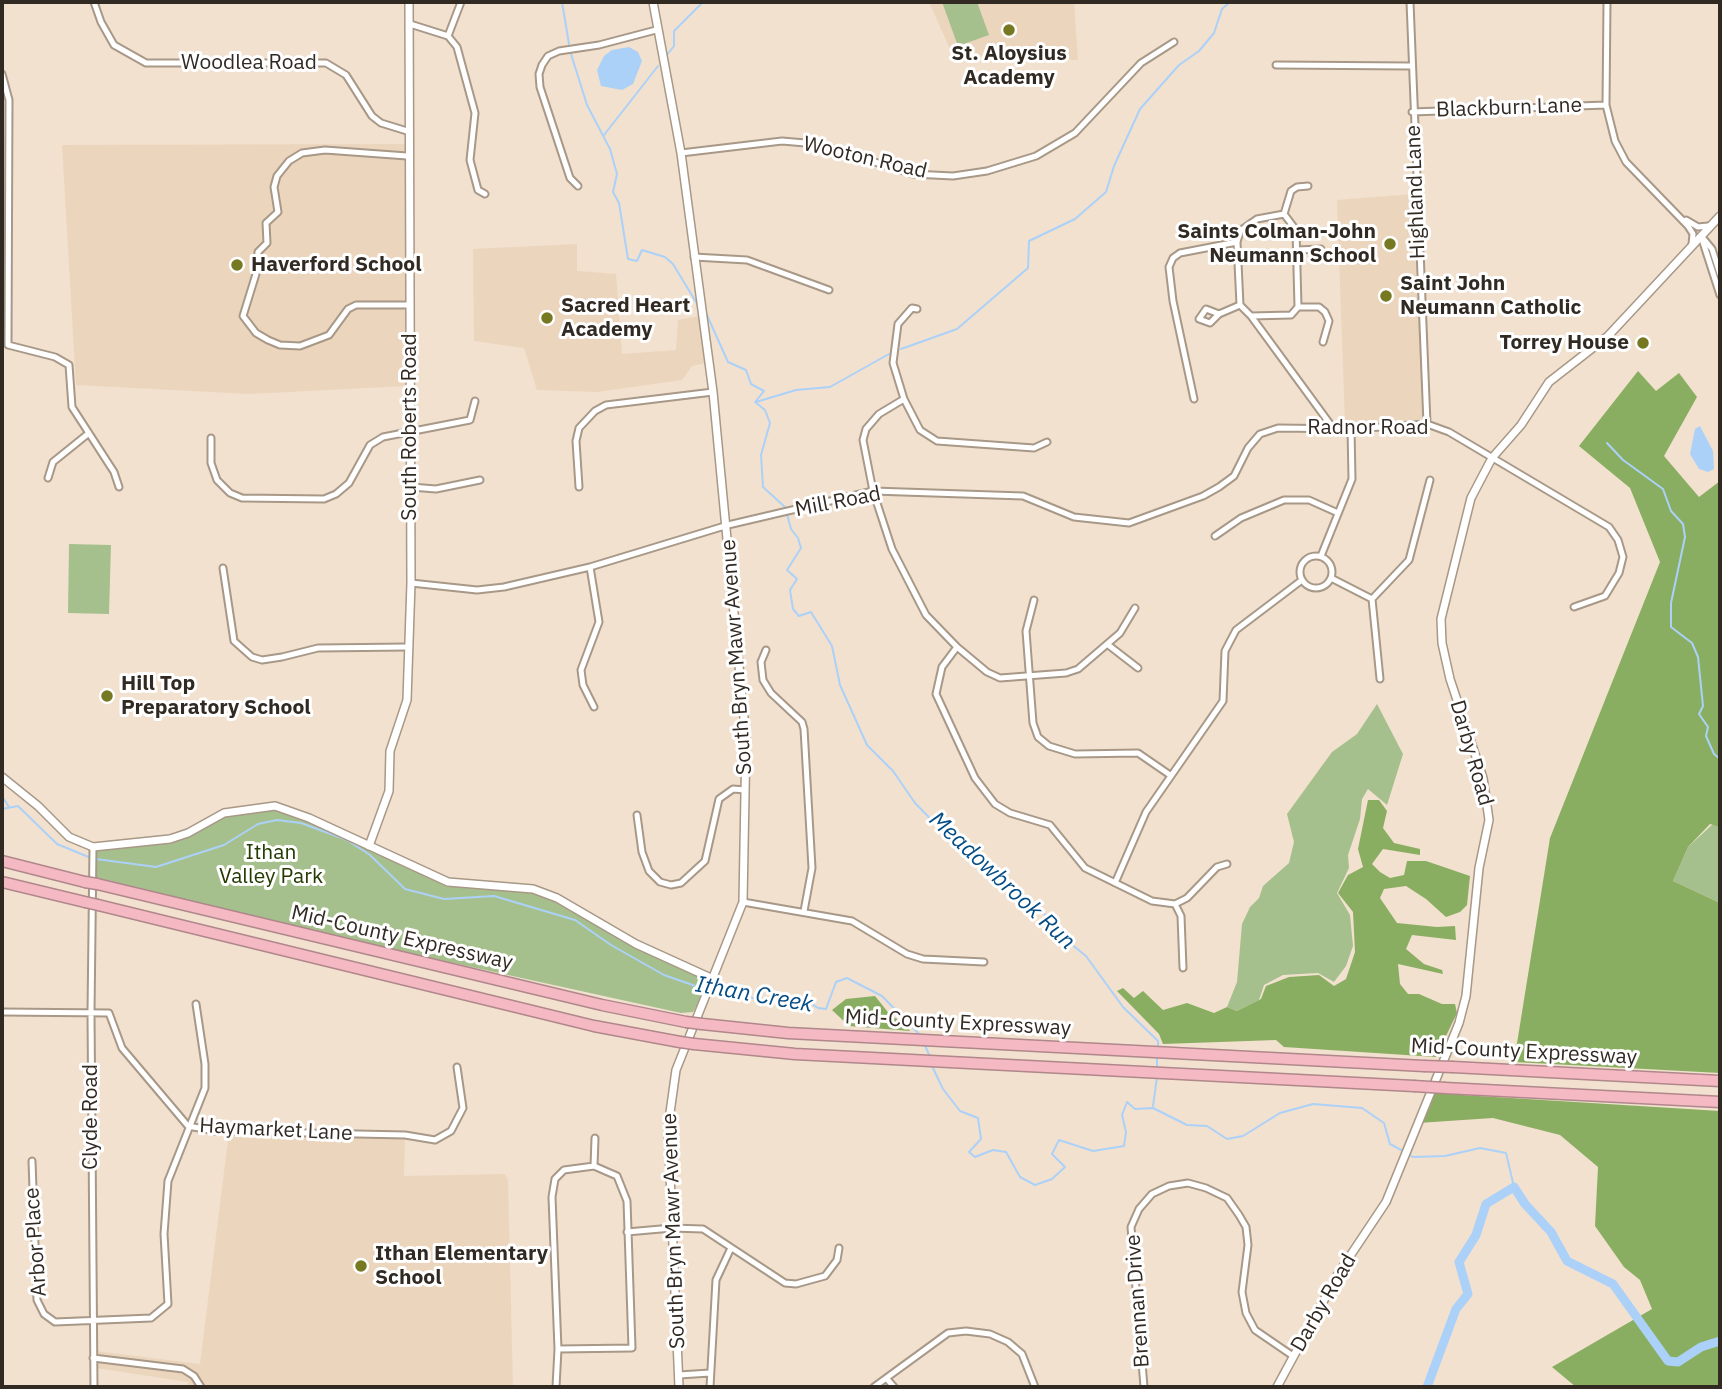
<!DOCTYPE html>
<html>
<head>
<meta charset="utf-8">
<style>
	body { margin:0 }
	#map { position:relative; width:1722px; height:1389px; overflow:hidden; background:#f2e1cf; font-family:"IBM Plex Sans",sans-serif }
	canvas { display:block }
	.frame { position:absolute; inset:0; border:4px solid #312a23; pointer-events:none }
</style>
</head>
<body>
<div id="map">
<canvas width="1722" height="1389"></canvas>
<div class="frame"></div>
</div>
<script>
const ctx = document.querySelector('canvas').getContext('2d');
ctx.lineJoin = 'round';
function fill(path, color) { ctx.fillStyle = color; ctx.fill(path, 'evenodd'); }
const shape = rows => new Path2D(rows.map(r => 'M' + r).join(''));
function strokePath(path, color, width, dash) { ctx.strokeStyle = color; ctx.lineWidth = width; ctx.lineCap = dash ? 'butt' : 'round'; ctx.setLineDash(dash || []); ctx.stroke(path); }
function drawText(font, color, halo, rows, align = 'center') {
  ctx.font = font + ' "IBM Plex Sans",sans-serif'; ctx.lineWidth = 6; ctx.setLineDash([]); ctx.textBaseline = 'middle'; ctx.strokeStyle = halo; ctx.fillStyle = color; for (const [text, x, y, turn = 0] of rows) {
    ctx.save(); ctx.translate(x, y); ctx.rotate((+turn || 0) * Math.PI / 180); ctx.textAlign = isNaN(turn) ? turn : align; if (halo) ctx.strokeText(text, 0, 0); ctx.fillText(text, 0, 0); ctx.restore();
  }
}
fill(shape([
	[929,2,1074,2,1078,60,953,56],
	[405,144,406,386,249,394,76,385,62,145],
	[1412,194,1424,421,1419,425,1345,424,1337,200],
	[577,244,577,271,616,274,622,354,676,350,678,320,699,316,706,363,692,366,682,380,597,392,537,390,524,348,474,341,473,249],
	[229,1132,405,1135,404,1176,505,1174,508,1180,513,1387,188,1387,188,1382,96,1368,96,1351,200,1364]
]), '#ebd5bd');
fill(shape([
	[942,2,977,2,989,35,958,46],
	[69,544,111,545,109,614,68,613],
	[1377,704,1403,754,1387,805,1368,789,1362,799,1360,819,1348,855,1349,868,1337,893,1350,915,1353,946,1346,966,1334,982,1318,973,1283,975,1264,985,1259,1000,1237,1011,1227,1007,1237,982,1242,924,1250,907,1259,898,1263,886,1289,863,1294,842,1287,814,1332,752,1357,734],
	[275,806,448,882,533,889,557,898,614,933,706,981,699,1003,693,1012,681,1013,89,883,93,847,170,839,224,813],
	[1714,823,1720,827,1720,903,1673,881,1688,847]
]), '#a6c08d');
fill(shape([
	[1638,371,1656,391,1679,373,1697,397,1664,456,1699,497,1720,481,1720,827,1710,824,1688,847,1673,881,1720,903,1720,1073,1514,1062,1550,838,1660,562,1630,488,1579,446],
	[1368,800,1379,800,1387,811,1383,828,1394,843,1420,849,1420,855,1383,849,1372,864,1380,872,1390,878,1404,875,1407,861,1426,861,1470,876,1467,905,1460,912,1446,917,1426,899,1406,886,1384,889,1380,898,1397,923,1437,927,1455,926,1456,940,1412,935,1406,949,1424,964,1442,970,1443,974,1398,964,1400,984,1408,994,1419,994,1442,1004,1455,1004,1457,1013,1436,1057,1284,1047,1276,1040,1163,1044,1159,1034,1117,991,1123,988,1134,998,1143,991,1163,1010,1187,1003,1214,1013,1227,1007,1237,1011,1261,999,1266,986,1289,977,1319,975,1334,986,1346,979,1355,952,1353,912,1338,893,1348,875,1363,867,1358,849],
	[875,996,891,1016,904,1022,910,1031,849,1026,832,1010,846,999],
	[1430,1093,1720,1111,1720,1387,1576,1387,1552,1367,1652,1309,1640,1280,1624,1267,1595,1226,1598,1167,1560,1135,1493,1118,1418,1123]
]), '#89ae61');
fill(shape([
	[629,47,638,52,642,61,633,84,622,90,601,86,597,70,604,56,612,50],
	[1700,426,1713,451,1714,469,1708,472,1699,469,1690,454,1695,429]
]), '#acd1f8');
strokePath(shape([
	[562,2,569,44],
	[571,54,587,105,610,149,617,174,613,192,619,203,628,259,637,261,642,250,665,257,673,264,699,307],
	[666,56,674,46,674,31,703,2],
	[604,135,658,66],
	[706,313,728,362,746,370,751,384,764,391,756,401],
	[901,349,957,329,1028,268,1029,241,1075,219,1106,192,1114,166,1140,109,1179,65,1199,51,1214,33,1222,9,1230,2],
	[755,402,765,410,770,423,761,455,763,487,786,508],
	[756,402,796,390,830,387,889,354],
	[1607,443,1623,460,1663,489,1671,511,1683,524,1685,537,1671,603,1671,627,1692,643,1698,657,1703,706,1699,714,1708,727,1706,736,1714,754,1720,759],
	[787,514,791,529,798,538,801,548,787,570,797,579,790,590,793,609,799,616,811,612,832,646,840,685,867,745,893,771,915,803,962,851,1015,888,1051,920,1060,935,1086,956,1123,1007,1158,1041,1158,1047],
	[2,796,9,807],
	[2,809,18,806,57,844,91,858],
	[96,859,156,867,224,845,258,824,277,820,301,823,347,840,370,855,405,889,444,899,494,896,575,920,611,945,664,975,707,990],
	[712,992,736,997,808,1002,818,1008,826,1009,836,982,847,978,882,996,920,1035],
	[924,1043,930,1057],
	[932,1066,943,1089,960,1111,978,1118,981,1139,969,1152,975,1157,993,1150,1006,1152,1020,1177,1035,1185,1052,1179,1065,1167,1052,1154,1059,1140,1093,1151,1124,1146,1126,1132,1122,1115,1127,1102,1135,1109,1153,1108,1187,1125,1207,1126,1227,1139,1243,1136,1280,1113,1313,1104,1362,1108,1384,1123,1390,1144,1403,1151],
	[1157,1068,1157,1056],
	[1153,1106,1157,1077],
	[1408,1154,1413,1157,1445,1156,1480,1148,1506,1153,1514,1187]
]), '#acd1f8', 2);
strokePath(shape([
	[1427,1387,1456,1309,1468,1294,1459,1262,1476,1235,1486,1204,1514,1187,1525,1204,1551,1232,1567,1261,1613,1284,1668,1361,1678,1362,1701,1347,1720,1341]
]), '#acd1f8', 9);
const street = shape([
	[94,2,101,22,114,45,146,63,326,63,346,75,372,116,381,123,407,131],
	[1410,2,1427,424],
	[1607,2,1606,105,1615,141,1626,162,1688,226,1693,234,1692,244],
	[410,24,448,36,457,47,475,113,470,160,478,190,485,194],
	[448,36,461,2],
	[1276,65,1410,66],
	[2,74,9,100,8,345],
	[1412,112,1606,105],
	[681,153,782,141,817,144,913,174,953,176,987,171,1036,156,1075,133,1141,63,1174,42],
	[407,156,325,150,302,153,289,161,277,176,274,187,278,212,266,223,267,243,258,252,256,274,243,316,256,333,268,340,280,345,300,346,329,335,348,309,356,305,410,305],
	[578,186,570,178,540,87,539,74,542,65,548,56,559,51,599,45,656,30],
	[1284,214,1296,230,1298,307,1291,315,1251,316,1240,305,1237,242,1240,231,1257,219,1284,214],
	[1284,214,1291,191,1297,187,1308,186],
	[1686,220,1698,227,1708,226],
	[1701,236,1720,295],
	[1702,237,1712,249,1720,274],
	[1297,250,1321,249],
	[694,257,747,260,829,290],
	[1298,307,1319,307,1325,312,1329,321,1323,342],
	[917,309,912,308,898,324,893,363,904,399,920,430,937,441,1034,448,1047,442],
	[1219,314,1210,323,1199,319,1206,309,1219,314,1240,305],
	[1251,316,1333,428],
	[8,345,55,357,69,365,72,407,114,472,119,487],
	[904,399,879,414,866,429,863,440,873,491,892,549,926,615,957,647,987,672,1000,678,1066,673,1078,669,1120,633,1135,608],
	[1194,399,1173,301,1169,267,1173,258,1180,253,1237,242],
	[211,438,211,463,217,480,230,493,242,498,324,499,336,494,349,483,370,445,383,437,470,420,475,401],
	[48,478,53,462,89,433],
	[411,487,436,489,480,480],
	[579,487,576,441,579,428,595,411,606,405,713,392],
	[1215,536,1241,518,1284,500,1309,500,1338,513],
	[1321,556,1352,479,1351,429],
	'1300 572a16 16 0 1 1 32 0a16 16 0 1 1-32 0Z',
	[590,567,599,622,581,670,583,685,594,707],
	[223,568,234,641,252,657,262,660,282,657,318,648,407,647],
	[1331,578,1372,599,1380,679],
	[411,583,477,590,504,587,590,567,728,525,873,491,1023,496,1074,517,1129,523,1203,496,1219,487,1234,476,1248,448,1260,434,1278,428,1351,429,1427,424,1449,432,1609,527,1618,540,1623,557,1619,573,1605,596,1574,607],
	[1372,599,1409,560,1430,480],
	[1034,600,1026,631,1033,723,1038,737,1049,746,1075,754,1138,753,1170,775],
	[1107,644,1138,668],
	[957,647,942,667,936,694,975,778,995,804,1010,813,1050,825,1085,868,1152,901,1175,904,1187,898,1217,867,1227,864],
	[766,650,761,662,763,680,771,693,802,722,804,729,812,868,804,911],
	[637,815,642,852,649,871,660,882,671,885,681,883,705,861,719,799,733,789,745,790],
	[93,847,91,1013,94,1387],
	[1115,883,1146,812,1223,701,1225,651,1236,630,1302,580],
	[743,902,852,921,907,954,923,959,984,962],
	[1175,904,1181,916,1183,968],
	[2,1012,109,1013,122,1048,188,1126,215,1131,405,1135,435,1140,451,1131,463,1108,457,1067],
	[32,1161,37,1300,44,1314,55,1322,151,1318,168,1304,164,1234,168,1181,205,1088,205,1064,196,1004],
	[594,1166,595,1138],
	[627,1232,672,1228,703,1229,785,1283,796,1284,825,1276,837,1260,839,1248],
	[93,1358,183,1369,194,1376,201,1387],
	[679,1375,710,1373],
	[887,1379,894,1387],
	[556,1387,558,1349,552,1197,555,1179,564,1170,594,1166,617,1176,627,1201,632,1348,558,1349],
	[710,1387,716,1280,731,1248],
	[874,1387,948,1333,966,1331,990,1334,1008,1342,1022,1354,1035,1387],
	[1144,1387,1131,1227,1139,1209,1152,1194,1169,1186,1188,1183,1206,1188,1227,1198,1239,1215,1246,1227,1248,1245,1242,1292,1246,1313,1255,1330,1293,1356]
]);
const secondary = shape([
	[653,2,681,153,713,392,746,739,743,902,676,1070,668,1127,679,1387],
	[2,777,38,806,69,837,93,847,170,839,188,833,224,813,275,806,309,818,448,882,533,889,557,898,636,944,713,979],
	[369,846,389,791,390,751,407,700,411,583,409,2],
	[1277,1387,1338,1274,1386,1202,1459,1023,1466,996,1479,868,1489,820,1483,778,1450,679,1442,643,1441,619,1471,498,1492,458,1521,425,1549,382,1608,336,1720,216]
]);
const highway = shape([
	[2,861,85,882],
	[2,882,85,902],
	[97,884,602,1005,686,1022],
	[98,905,594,1026,680,1042],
	[702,1024,788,1033,1424,1066],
	[694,1044,795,1054,1414,1086],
	[1453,1067,1720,1081],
	[1445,1088,1720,1102]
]);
strokePath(street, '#a89887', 9);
strokePath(secondary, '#a89887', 10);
strokePath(highway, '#b0878b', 13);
strokePath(street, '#fff', 5);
strokePath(secondary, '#fff', 7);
strokePath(highway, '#f4b9c3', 10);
const highwayBridge = shape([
	[85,882,97,884],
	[85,902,98,905],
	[686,1022,702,1024],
	[680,1042,694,1044],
	[1424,1066,1453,1067],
	[1414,1086,1445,1088]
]);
strokePath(highwayBridge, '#b0878b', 13, []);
strokePath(highwayBridge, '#f4b9c3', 10);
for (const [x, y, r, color] of [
	[1009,30,7,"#767921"],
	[1390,244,7,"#767921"],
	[237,265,7,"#767921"],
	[1386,296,7,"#767921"],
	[547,318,7,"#767921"],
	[1643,343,7,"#767921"],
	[107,696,7,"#767921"],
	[361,1266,7,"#767921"]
]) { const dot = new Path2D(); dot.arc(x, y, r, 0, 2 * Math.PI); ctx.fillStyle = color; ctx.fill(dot); strokePath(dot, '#fff', 2.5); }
drawText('bold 21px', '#312a23', '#fff', [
	["St. Aloysius",1009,54,"center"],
	["Academy",1009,78,"center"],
	["Saints Colman-John",1376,232,"right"],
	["Neumann School",1376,256,"right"],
	["Haverford School",251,265],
	["Saint John",1400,284],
	["Neumann Catholic",1400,308],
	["Sacred Heart",561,306],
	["Academy",561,330],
	["Torrey House",1629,343,"right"],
	["Hill Top",121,684],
	["Preparatory School",121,708],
	["Ithan Elementary",375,1254],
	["School",375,1278]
], 'left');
drawText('21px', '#312a23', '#fff', [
	["Woodlea Road",249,63],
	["Blackburn Lane",1509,108,-2],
	["Wooton Road",865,158,13],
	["Highland Lane",1416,192,-92],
	["South Roberts Road",410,427,-90],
	["Radnor Road",1368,428],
	["Mill Road",838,502,-11],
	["South Bryn Mawr Avenue",737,657,-94],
	["Darby Road",1471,753,74],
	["Mid-County Expressway",402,938,13],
	["Mid-County Expressway",958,1023,3],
	["Mid-County Expressway",1524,1052,3],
	["Clyde Road",91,1117,-90],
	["Haymarket Lane",276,1130,3],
	["South Bryn Mawr Avenue",674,1231,-92],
	["Arbor Place",36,1242,-94],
	["Brennan Drive",1138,1301,-94],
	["Darby Road",1324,1303,-60]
]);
drawText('21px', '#233a00', '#fff', [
	["Ithan",271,853],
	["Valley Park",271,877]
]);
drawText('italic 23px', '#044c85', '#fff', [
	["Meadowbrook Run",1002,881,43],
	["Ithan Creek",754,995,10]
]);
</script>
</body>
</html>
